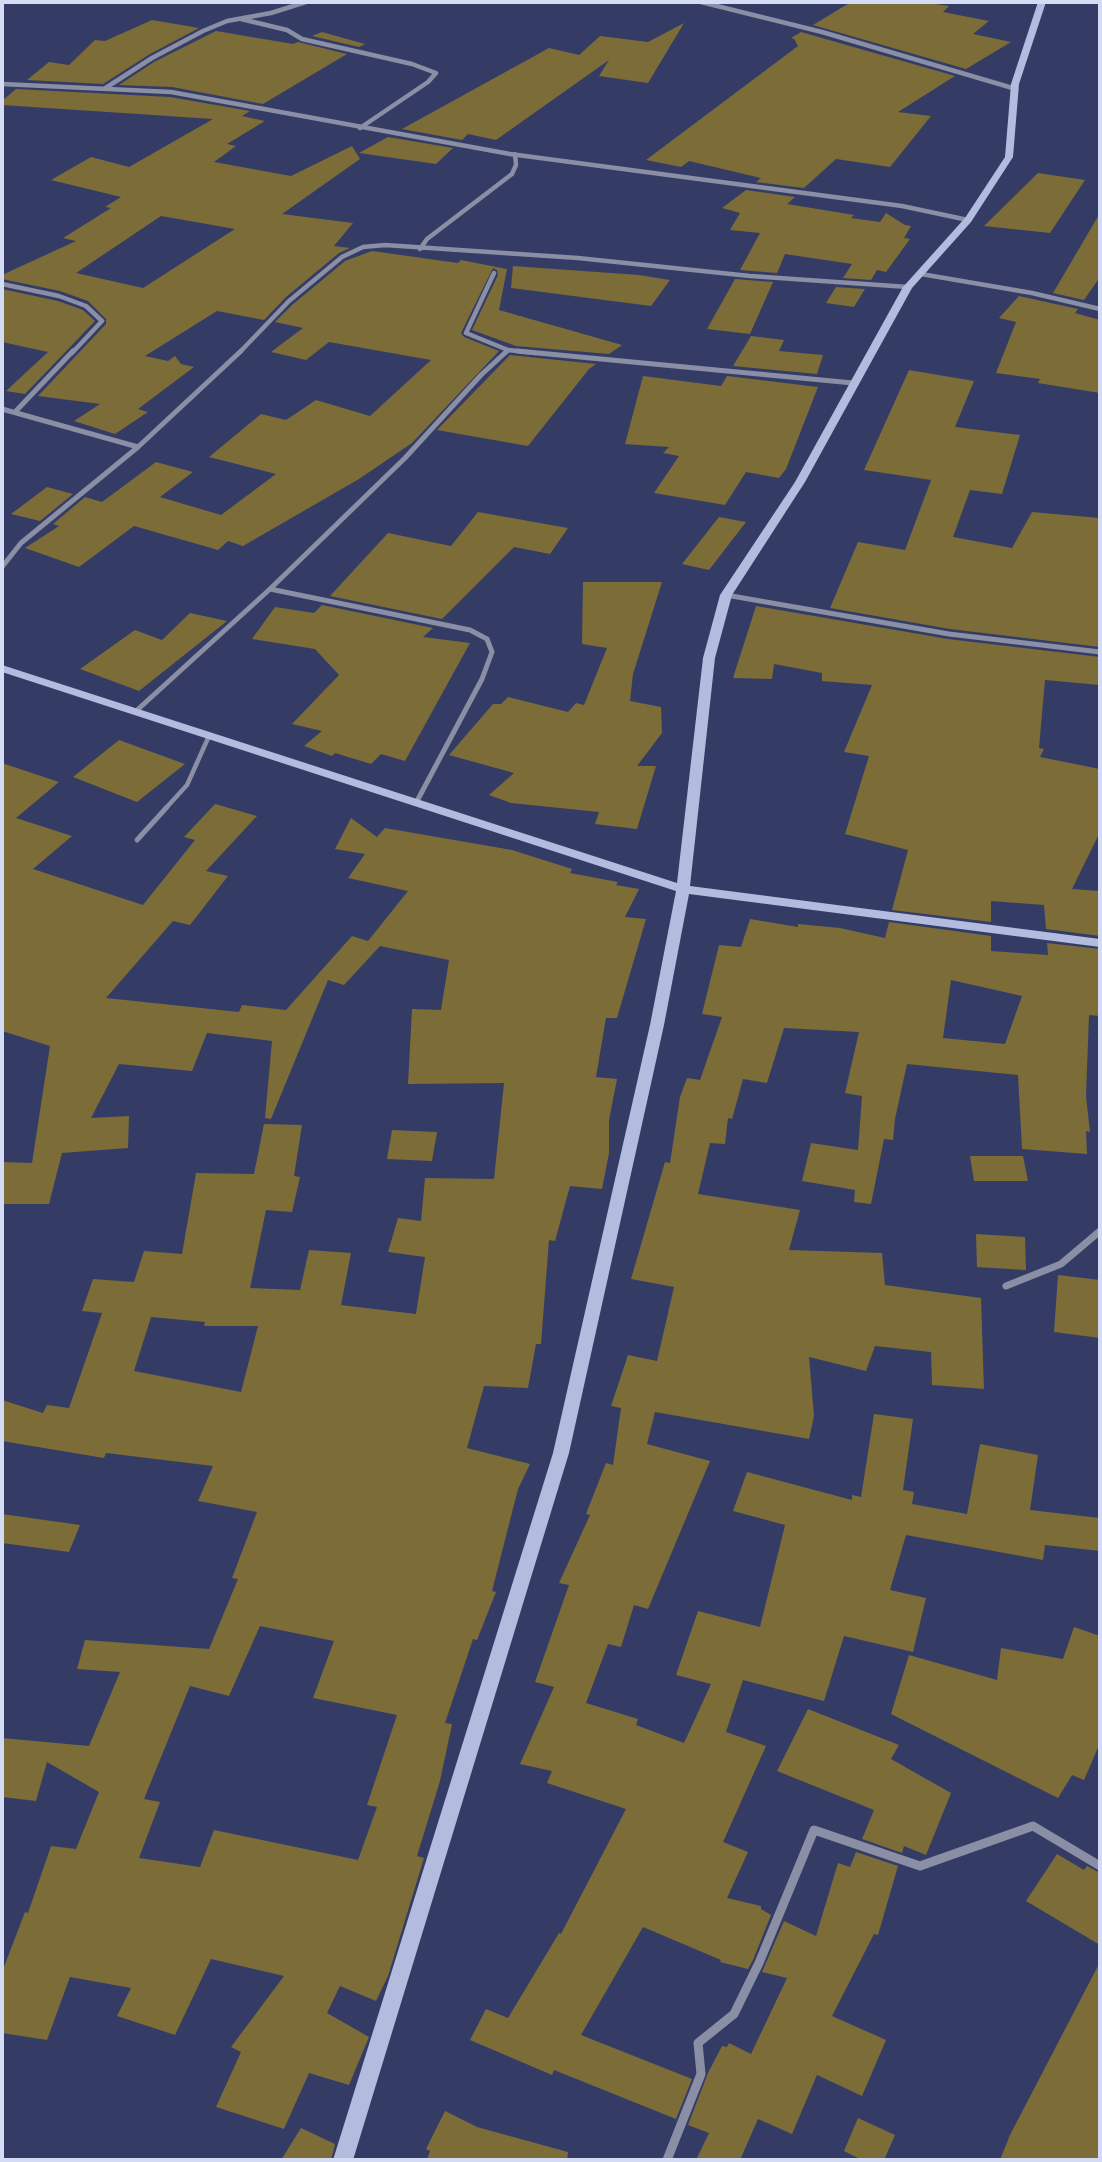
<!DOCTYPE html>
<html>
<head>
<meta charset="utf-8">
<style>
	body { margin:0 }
	#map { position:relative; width:1102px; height:2162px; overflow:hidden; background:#343c66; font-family:"PT Sans",sans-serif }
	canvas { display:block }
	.frame { position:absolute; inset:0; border:4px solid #d4dbf5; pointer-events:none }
</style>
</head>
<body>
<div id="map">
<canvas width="1102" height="2162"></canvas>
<div class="frame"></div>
</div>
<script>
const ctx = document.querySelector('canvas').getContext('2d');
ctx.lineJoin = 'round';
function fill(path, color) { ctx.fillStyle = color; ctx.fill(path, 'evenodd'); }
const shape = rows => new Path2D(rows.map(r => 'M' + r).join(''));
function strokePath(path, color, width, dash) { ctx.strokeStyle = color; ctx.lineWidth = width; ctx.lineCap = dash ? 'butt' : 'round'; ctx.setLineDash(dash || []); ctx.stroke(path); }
fill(shape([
	[851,2,922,2,949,6,943,12,989,21,973,34,1011,42,966,69,813,25],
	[152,20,199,28,150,54,103,84,27,80,49,62,69,65,95,40,105,41],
	[684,23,648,83,599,76,609,60,496,140,468,134,462,140,402,129,549,48,579,55,600,36,648,42],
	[216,31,293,44,298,42,347,54,263,104,172,87,119,85,154,62],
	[322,32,365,44,359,47,312,36],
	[801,32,955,76,898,112,931,116,890,167,836,159,804,188,756,182,761,178,689,161,681,167,646,160,798,46,794,39,791,38],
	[16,89,170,97,250,111,242,116,265,121,227,144,236,146,214,162,291,176,352,146,360,159,282,214,353,223,334,246,350,248,339,253,286,297,264,320,217,311,145,356,168,361,175,356,181,364,194,367,138,409,148,412,115,434,74,421,100,404,38,396,106,324,106,319,88,301,60,291,2,279,2,275,76,241,63,238,111,208,105,207,121,197,51,180,91,157,129,167,213,119,2,105,2,101],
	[161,216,235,229,143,288,76,273],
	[388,137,453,148,436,164,359,153],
	[1038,173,1085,180,1050,233,984,226],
	[746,190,795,197,787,204,854,215,851,218,880,222,886,213,905,225,911,226,904,238,910,239,886,272,877,270,871,280,843,278,852,264,785,254,777,273,740,270,760,233,730,230,740,213,722,208],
	[1100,213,1100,277,1084,300,1053,293],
	[372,251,458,263,461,260,507,269,499,310,622,345,609,354,516,346,472,330,498,275,497,270,493,268,461,333,464,337,499,351,412,443,359,479,243,546,228,541,218,550,134,526,79,567,25,548,59,526,53,524,85,497,102,502,156,462,193,472,160,497,221,515,276,474,209,457,261,414,286,420,316,400,370,416,431,360,329,342,306,360,271,352,303,328,275,322,292,305,345,261],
	[513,266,639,275,670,280,651,306,511,288],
	[735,279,773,282,750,334,707,329],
	[836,287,865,289,854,307,826,303],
	[2,289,58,301,83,310,95,321,25,394,6,391,48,352,2,342],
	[1019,296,1078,309,1075,313,1100,320,1100,393,1038,383,1040,379,996,373,1016,322,999,318],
	[751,336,784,340,779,351,823,355,817,374,733,366],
	[510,355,596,364,589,369,528,446,437,430],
	[909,370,974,381,955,427,1020,435,1002,494,970,490,953,537,1012,548,1032,512,1100,518,1100,647,950,629,830,608,858,542,905,550,931,480,864,470],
	[643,376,721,386,727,376,818,387,786,469,779,478,746,472,725,505,654,493,679,456,663,453,669,447,625,444],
	[47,487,73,494,40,521,11,514],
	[478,512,568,528,550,554,514,547,442,619,330,596,388,533,451,546],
	[719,517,746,522,709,570,682,564],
	[583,582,662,582,633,674,630,701,661,707,662,733,637,766,656,766,637,829,595,824,599,812,511,803,489,795,514,773,449,755,493,704,501,704,508,697,568,712,576,703,584,705,607,648,582,644],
	[322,605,433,628,423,637,470,643,405,761,381,754,371,764,335,753,332,756,304,746,322,731,292,724,339,675,315,649,252,639,275,607,314,613],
	[756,606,948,639,1100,657,1100,685,1045,680,1039,748,1044,749,1040,757,1100,769,1100,832,1072,889,1100,891,1100,936,1046,929,1044,905,991,901,991,922,892,910,908,850,845,834,869,756,844,752,872,685,822,681,822,673,774,664,772,679,733,678],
	[190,613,227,621,139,691,80,669,135,630,162,640],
	[119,740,185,764,137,802,73,777],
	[2,763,59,782,16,818,72,836,33,869,143,905,195,840,184,837,215,804,257,816,206,871,228,876,190,925,173,921,106,998,239,1012,242,1005,286,1010,352,936,368,941,408,891,348,878,365,854,335,849,351,818,377,837,385,828,512,850,572,869,570,873,618,882,616,885,639,889,625,917,646,919,617,1018,606,1018,596,1077,617,1079,609,1120,609,1153,602,1189,570,1186,555,1241,549,1240,541,1344,536,1344,528,1388,484,1386,467,1448,530,1464,518,1489,492,1591,496,1592,477,1640,473,1639,445,1723,452,1724,440,1781,417,1856,424,1858,388,1976,376,2001,340,1986,327,2013,369,2037,349,2085,309,2073,284,2129,216,2107,241,2052,231,2047,284,1976,211,1959,175,2035,117,2016,131,1988,70,1977,47,2040,2,2033,2,1972,25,1912,28,1913,51,1846,76,1849,99,1792,47,1762,36,1801,2,1797,2,1738,89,1746,120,1672,77,1669,85,1640,209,1649,238,1579,232,1578,257,1512,198,1501,213,1466,106,1453,104,1458,2,1441,2,1400,43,1413,47,1405,69,1408,102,1313,82,1311,93,1279,134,1282,144,1251,182,1254,196,1173,254,1174,264,1124,302,1125,294,1176,300,1177,292,1212,266,1210,250,1288,300,1290,309,1250,351,1253,341,1305,416,1314,425,1257,388,1252,398,1218,421,1221,425,1178,494,1179,504,1083,408,1084,412,1009,441,1010,449,960,380,946,344,985,328,980,271,1119,265,1118,272,1041,207,1033,192,1071,119,1064,91,1118,129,1116,128,1148,62,1153,49,1204,2,1204,2,1162,32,1163,50,1046,2,1031],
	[151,1317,205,1322,204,1326,258,1326,241,1392,134,1371],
	[260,1626,334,1641,313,1698,397,1715,367,1805,377,1807,358,1860,214,1830,200,1867,139,1858,160,1802,144,1799,190,1686,229,1696],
	[750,919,798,927,798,924,840,928,885,938,889,922,991,936,991,951,1048,955,1047,943,1100,949,1100,1016,1089,1015,1086,1096,1090,1132,1086,1131,1087,1154,1022,1149,1018,1075,907,1064,895,1119,893,1140,884,1139,871,1204,854,1202,855,1190,802,1181,811,1143,858,1150,862,1096,845,1093,859,1032,784,1028,767,1083,743,1079,732,1119,728,1118,725,1144,710,1143,698,1194,800,1210,789,1250,882,1253,885,1285,981,1298,984,1389,932,1385,931,1352,875,1346,866,1371,809,1357,814,1416,809,1439,655,1412,647,1444,710,1461,648,1609,634,1605,621,1647,608,1644,586,1703,638,1719,636,1725,684,1743,711,1684,676,1675,698,1611,760,1627,785,1525,733,1511,747,1472,852,1500,852,1495,861,1497,874,1414,913,1419,903,1490,914,1492,912,1504,967,1514,980,1444,1038,1455,1030,1510,1100,1518,1100,1551,1045,1545,1043,1560,906,1535,890,1590,926,1598,913,1652,844,1636,824,1701,743,1680,726,1732,766,1746,723,1842,748,1852,727,1898,761,1906,761,1909,771,1915,753,1960,748,1969,720,1962,721,1960,643,1927,581,2035,692,2079,676,2119,554,2070,552,2075,470,2040,486,2009,508,2018,559,1933,561,1934,626,1809,547,1783,552,1771,520,1764,554,1687,535,1682,569,1585,559,1583,590,1515,586,1514,606,1463,613,1465,621,1408,611,1406,628,1355,657,1361,674,1287,631,1279,665,1162,670,1163,680,1097,687,1078,700,1080,722,1017,702,1014,719,945,741,947],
	[951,980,1022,996,1005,1044,943,1038],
	[392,1130,437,1132,432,1161,387,1159],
	[970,1156,1023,1156,1028,1181,974,1181],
	[976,1234,1025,1237,1026,1270,977,1267],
	[1058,1275,1100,1280,1100,1338,1054,1332],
	[2,1514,80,1525,69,1552,2,1543],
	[1074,1627,1100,1636,1100,1743,1084,1780,1072,1775,1058,1798,891,1714,909,1655,997,1680,1001,1648,1063,1659],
	[808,1709,899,1745,891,1759,951,1793,926,1855,904,1846,902,1853,862,1839,874,1810,777,1771],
	[856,1852,898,1866,878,1935,874,1934,832,2016,886,2040,862,2096,817,2075,792,2134,758,2119,740,2160,696,2160,709,2133,688,2125,708,2073,722,2046,727,2047,729,2043,751,2054,787,1978,762,1972,784,1921,816,1936,838,1863,850,1867],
	[1057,1854,1084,1870,1087,1866,1100,1873,1100,1945,1026,1901],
	[1100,1962,1100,2160,1000,2160,1010,2135],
	[445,2111,477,2127,568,2152,567,2160,427,2160,430,2151,426,2149],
	[858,2118,895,2135,884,2160,862,2160,844,2151],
	[301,2128,335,2144,331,2160,281,2160]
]), '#7b6c38');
strokePath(shape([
	[166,808,187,785,209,736]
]), '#8a8fa5', 4.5);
strokePath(shape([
	[137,840,167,807]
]), '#8a8fa5', 5);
strokePath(shape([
	[701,2,822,32,1016,89],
	[241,19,287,30,302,39,412,64,436,73,428,82,360,128],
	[2,84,171,92,510,154,902,206,968,220],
	[104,89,152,58,203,31,227,21,271,13,306,2],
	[420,249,427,239,512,174,516,165,515,154],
	[494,273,466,333,508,350],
	[921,274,1032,293,1100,309],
	[2,284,59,296,86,306,102,321,72,353],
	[239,353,289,301,342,257,363,247,385,245,578,258,750,276,908,287],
	[505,353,508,350,536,353]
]), '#8a8fa5', 4.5);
strokePath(shape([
	[517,351,853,383],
	[2,409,138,447],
	[15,412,73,351],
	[2,567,21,543,138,447,241,351],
	[270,589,470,630,487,639,492,652,482,679,416,803],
	[726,595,949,634,1100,652],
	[135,712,270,589,405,458,481,375,507,351]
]), '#8a8fa5', 5);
strokePath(shape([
	[1006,1286,1061,1264,1100,1231]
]), '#8a8fa5', 7);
strokePath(shape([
	[667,2160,701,2074,698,2043,734,2014,759,1963,814,1830,920,1866,1033,1826,1100,1866]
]), '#8a8fa5', 9);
fill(shape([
	[1038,2,1046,2,1019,84,1013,157,971,222,912,288,805,482,732,595,715,658,690,886,1100,939,1100,947,689,894,664,1025,569,1453,353,2160,333,2160,553,1453,650,1025,676,891,2,672,2,665,677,883,703,658,720,595,795,482,903,287,965,218,1005,157,1011,84,1038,2]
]), '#b3bcde');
</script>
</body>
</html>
